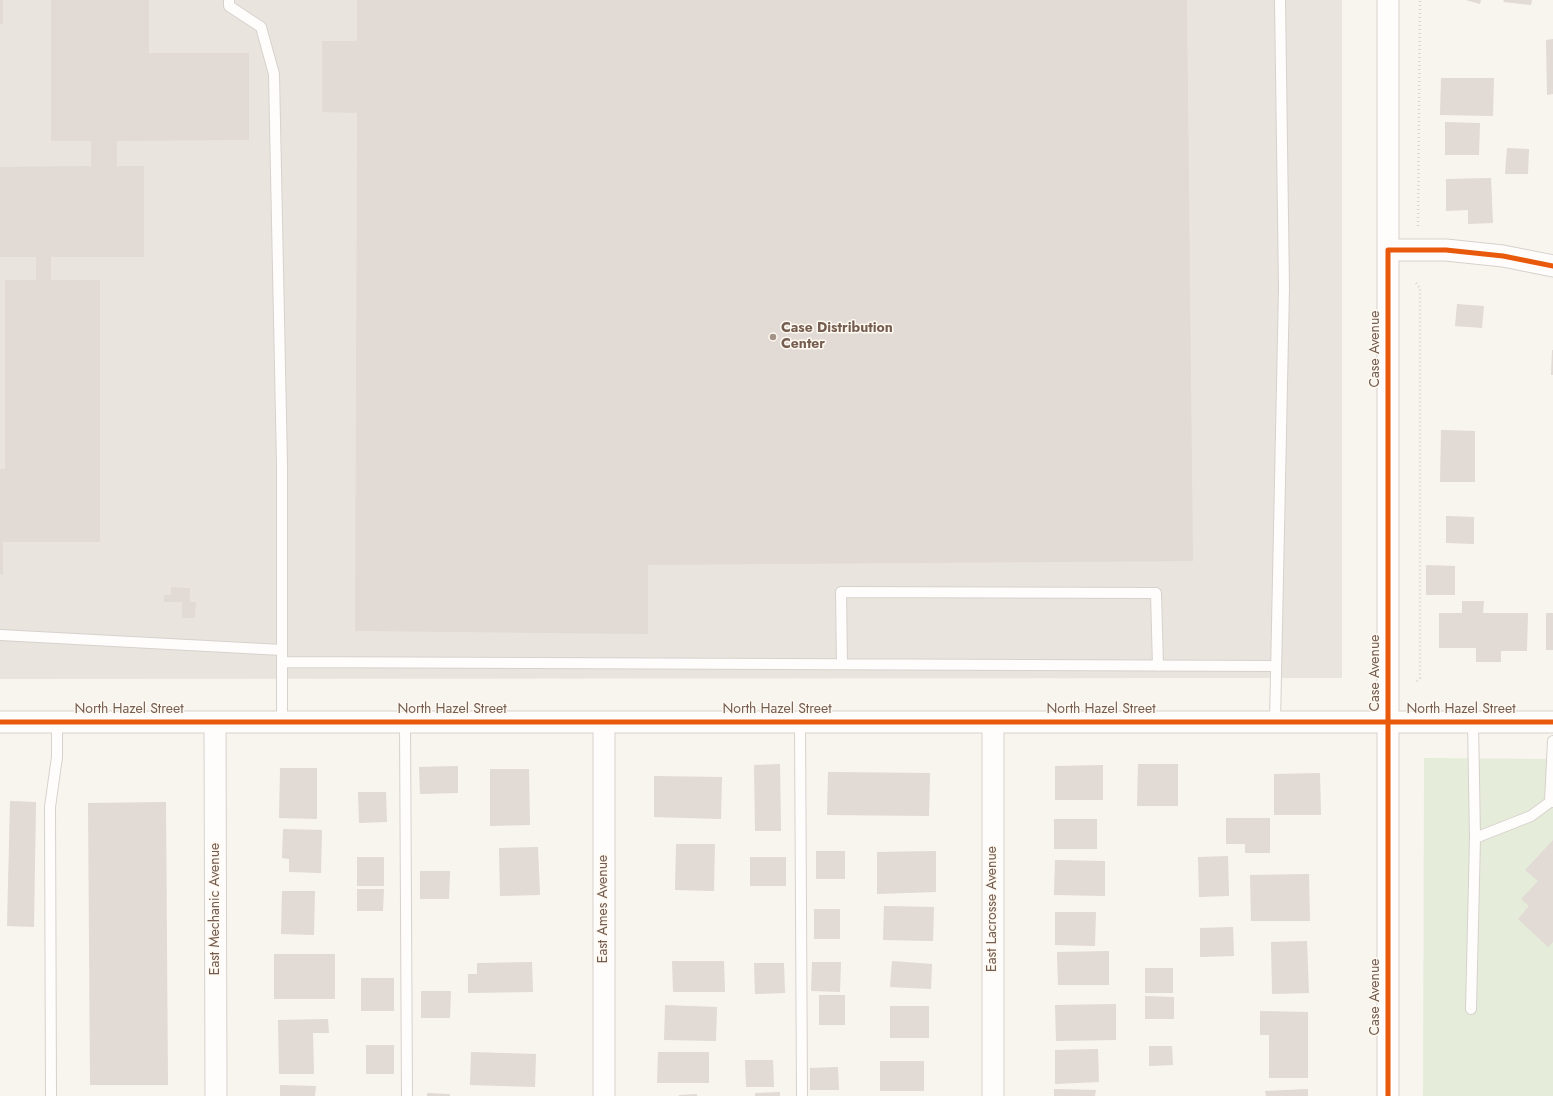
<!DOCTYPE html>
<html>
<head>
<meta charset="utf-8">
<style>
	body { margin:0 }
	canvas { display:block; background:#f8f4ee }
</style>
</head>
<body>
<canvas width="1553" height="1096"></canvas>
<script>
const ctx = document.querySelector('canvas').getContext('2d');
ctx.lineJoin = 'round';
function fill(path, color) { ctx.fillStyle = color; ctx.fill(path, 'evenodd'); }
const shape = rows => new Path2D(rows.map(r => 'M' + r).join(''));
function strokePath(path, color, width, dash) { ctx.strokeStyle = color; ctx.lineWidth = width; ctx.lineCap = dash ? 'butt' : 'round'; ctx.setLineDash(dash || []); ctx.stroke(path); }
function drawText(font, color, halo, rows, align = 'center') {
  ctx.font = font + ' Jost,sans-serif'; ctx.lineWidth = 3; ctx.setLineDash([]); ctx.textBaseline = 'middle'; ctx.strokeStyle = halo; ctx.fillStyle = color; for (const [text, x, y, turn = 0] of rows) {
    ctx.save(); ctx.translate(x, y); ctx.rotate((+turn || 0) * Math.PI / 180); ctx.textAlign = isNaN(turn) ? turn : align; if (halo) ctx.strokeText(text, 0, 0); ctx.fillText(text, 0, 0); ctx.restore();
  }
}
fill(shape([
	[0,0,1342,0,1342,678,0,679]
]), '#eae4df');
fill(shape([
	[1424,758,1553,759,1553,1096,1423,1096]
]), '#e5edda');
fill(shape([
	[0,0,3,0,3,24,0,24],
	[51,0,149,0,149,53,249,53,249,140,117,141,117,166,144,166,144,257,51,257,51,280,100,280,100,542,3,542,3,574,0,574,0,469,5,469,5,280,36,280,36,257,0,257,0,167,91,166,91,141,51,141],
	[357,0,1187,0,1193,561,648,565,648,634,355,631,357,113,322,112,322,41,357,41],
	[1466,0,1481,0,1480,4],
	[1504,0,1532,0,1531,5,1503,2],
	[1553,39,1553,94,1547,95,1546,40],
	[1441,78,1494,78,1493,116,1440,115],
	[1445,122,1480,123,1479,155,1445,155],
	[1507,148,1529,149,1528,174,1505,174],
	[1491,178,1493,223,1468,224,1468,210,1446,211,1446,179],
	[1457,304,1484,306,1482,328,1455,326],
	[1552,350,1553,350,1553,375,1551,375],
	[1441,430,1475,431,1475,482,1440,482],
	[1446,516,1474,517,1474,544,1446,543],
	[1426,565,1455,566,1455,595,1426,595],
	[171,587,190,588,190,602,196,602,195,618,182,618,182,602,164,602,164,595,171,595],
	[1462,601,1484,601,1483,613,1528,613,1527,651,1501,651,1501,662,1476,662,1476,648,1439,648,1439,613,1462,613],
	[1546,613,1553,613,1553,650,1546,650],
	[780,764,781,831,755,831,754,765],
	[1138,764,1178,764,1178,806,1137,806],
	[1103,765,1103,800,1055,800,1055,766],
	[458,766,458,793,420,794,419,767],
	[280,768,317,768,317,819,279,818],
	[490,769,529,769,530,825,490,826],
	[828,772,930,773,929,816,827,815],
	[1320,773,1321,815,1274,815,1274,774],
	[654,776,722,777,721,819,654,817],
	[358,792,386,792,387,822,359,823],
	[10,801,36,802,34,927,7,926],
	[166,802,168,1085,90,1085,88,803],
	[1226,818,1270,818,1270,853,1245,853,1245,844,1226,844],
	[1054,819,1097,819,1097,849,1054,849],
	[283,829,322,830,321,873,289,872,289,859,282,858],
	[1553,840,1553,942,1548,947,1518,919,1529,906,1521,899,1538,881,1525,870],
	[676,844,715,844,714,891,675,890],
	[538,847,540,895,500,896,499,848],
	[816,851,845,851,845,879,816,879],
	[936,851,936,892,877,894,877,852],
	[1228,856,1229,896,1199,897,1198,857],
	[357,857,384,857,384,886,357,886],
	[750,857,786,857,786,886,750,886],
	[1055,860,1105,861,1105,896,1054,895],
	[420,871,450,871,449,899,420,899],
	[1309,874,1310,921,1251,921,1250,875],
	[357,889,384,889,383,911,357,911],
	[282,891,315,891,314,935,281,934],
	[884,906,934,907,933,941,883,940],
	[814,909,840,909,840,939,814,939],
	[1055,912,1096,912,1095,946,1055,945],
	[1233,927,1234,956,1200,957,1200,928],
	[1307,941,1309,993,1272,994,1271,942],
	[1109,951,1109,985,1058,985,1057,952],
	[274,954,335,954,335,999,274,999],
	[672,961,724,961,725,992,673,992],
	[892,961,932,964,931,989,890,987],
	[532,962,533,992,468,993,468,974,477,974,477,963],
	[812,962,841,962,840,992,811,991],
	[754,963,784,963,785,993,755,994],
	[1145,968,1173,968,1173,993,1145,993],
	[361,978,394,978,394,1011,361,1011],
	[421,991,451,991,450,1018,421,1018],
	[819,995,845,995,845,1025,819,1025],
	[1145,996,1174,997,1174,1019,1145,1019],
	[1116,1004,1116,1040,1056,1041,1055,1005],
	[665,1005,717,1007,716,1041,664,1040],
	[890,1006,929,1006,929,1038,890,1038],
	[1260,1011,1308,1012,1308,1078,1269,1078,1269,1035,1260,1035],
	[328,1019,329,1033,313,1033,314,1074,279,1074,278,1020],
	[366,1045,394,1045,394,1074,366,1074],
	[1149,1046,1172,1046,1173,1065,1149,1066],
	[1098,1049,1099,1082,1055,1084,1055,1050],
	[471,1052,536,1054,535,1087,470,1085],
	[658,1052,709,1052,709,1083,657,1083],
	[745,1060,773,1060,774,1087,746,1087],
	[880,1061,924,1061,924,1091,880,1091],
	[838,1067,839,1090,810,1090,810,1068],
	[280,1085,316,1086,315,1096,280,1096],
	[1054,1089,1096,1090,1095,1096,1054,1096],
	[1308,1089,1308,1096,1266,1096,1265,1091],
	[780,1092,780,1096,755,1096,755,1093],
	[427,1093,450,1094,450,1096,427,1096],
	[697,1094,697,1096,679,1096,679,1095]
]), '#e2dad4');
const lane = shape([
	[229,0,229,6,261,27,274,74,282,465,282,722],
	[0,635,282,650],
	[282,662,1276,666],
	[842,664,841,592,1156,593,1158,666],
	[405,722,407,1096],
	[800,722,802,1096],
	[1275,722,1284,288,1280,0],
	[1550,802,1553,741],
	[1475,838,1531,816,1550,802,1553,802],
	[1471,1009,1475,838,1473,722],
	[51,1096,50,807,57,757,57,722]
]);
const street = shape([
	[1388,250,1446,250,1503,256,1553,266],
	[0,722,1553,722],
	[215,722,216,1096],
	[604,722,604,1096],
	[993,1096,993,722],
	[1388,1096,1388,0]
]);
strokePath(lane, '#d7d1cc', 12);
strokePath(street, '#d7d1cc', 23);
strokePath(shape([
	[1418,226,1420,0],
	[1416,283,1420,288,1420,678,1416,682]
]), '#dad4d0', 2.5, [1, 3]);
strokePath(lane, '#fefdfc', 10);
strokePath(street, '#fefdfc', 21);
strokePath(shape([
	[0,722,1553,722],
	[1388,1096,1388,250,1446,250,1503,256,1553,266]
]), '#e8590c', 5);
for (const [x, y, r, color] of [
	[773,337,4,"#a39287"]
]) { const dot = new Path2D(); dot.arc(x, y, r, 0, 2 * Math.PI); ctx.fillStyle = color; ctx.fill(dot); strokePath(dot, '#fef9f1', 1.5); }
drawText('bold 14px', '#755d50', '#fef9f1', [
	["Case Distribution",781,329],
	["Center",781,345]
], 'left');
drawText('14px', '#755d50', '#fef9f1', [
	["Case Avenue",1376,349,-90],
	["Case Avenue",1376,673,-90],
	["North Hazel Street",129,710],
	["North Hazel Street",452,710],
	["North Hazel Street",777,710],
	["North Hazel Street",1101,710],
	["North Hazel Street",1461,710],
	["East Mechanic Avenue",216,909,-90],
	["East Ames Avenue",604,909,-90],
	["East Lacrosse Avenue",993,909,-90],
	["Case Avenue",1376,997,-90]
]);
</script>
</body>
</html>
